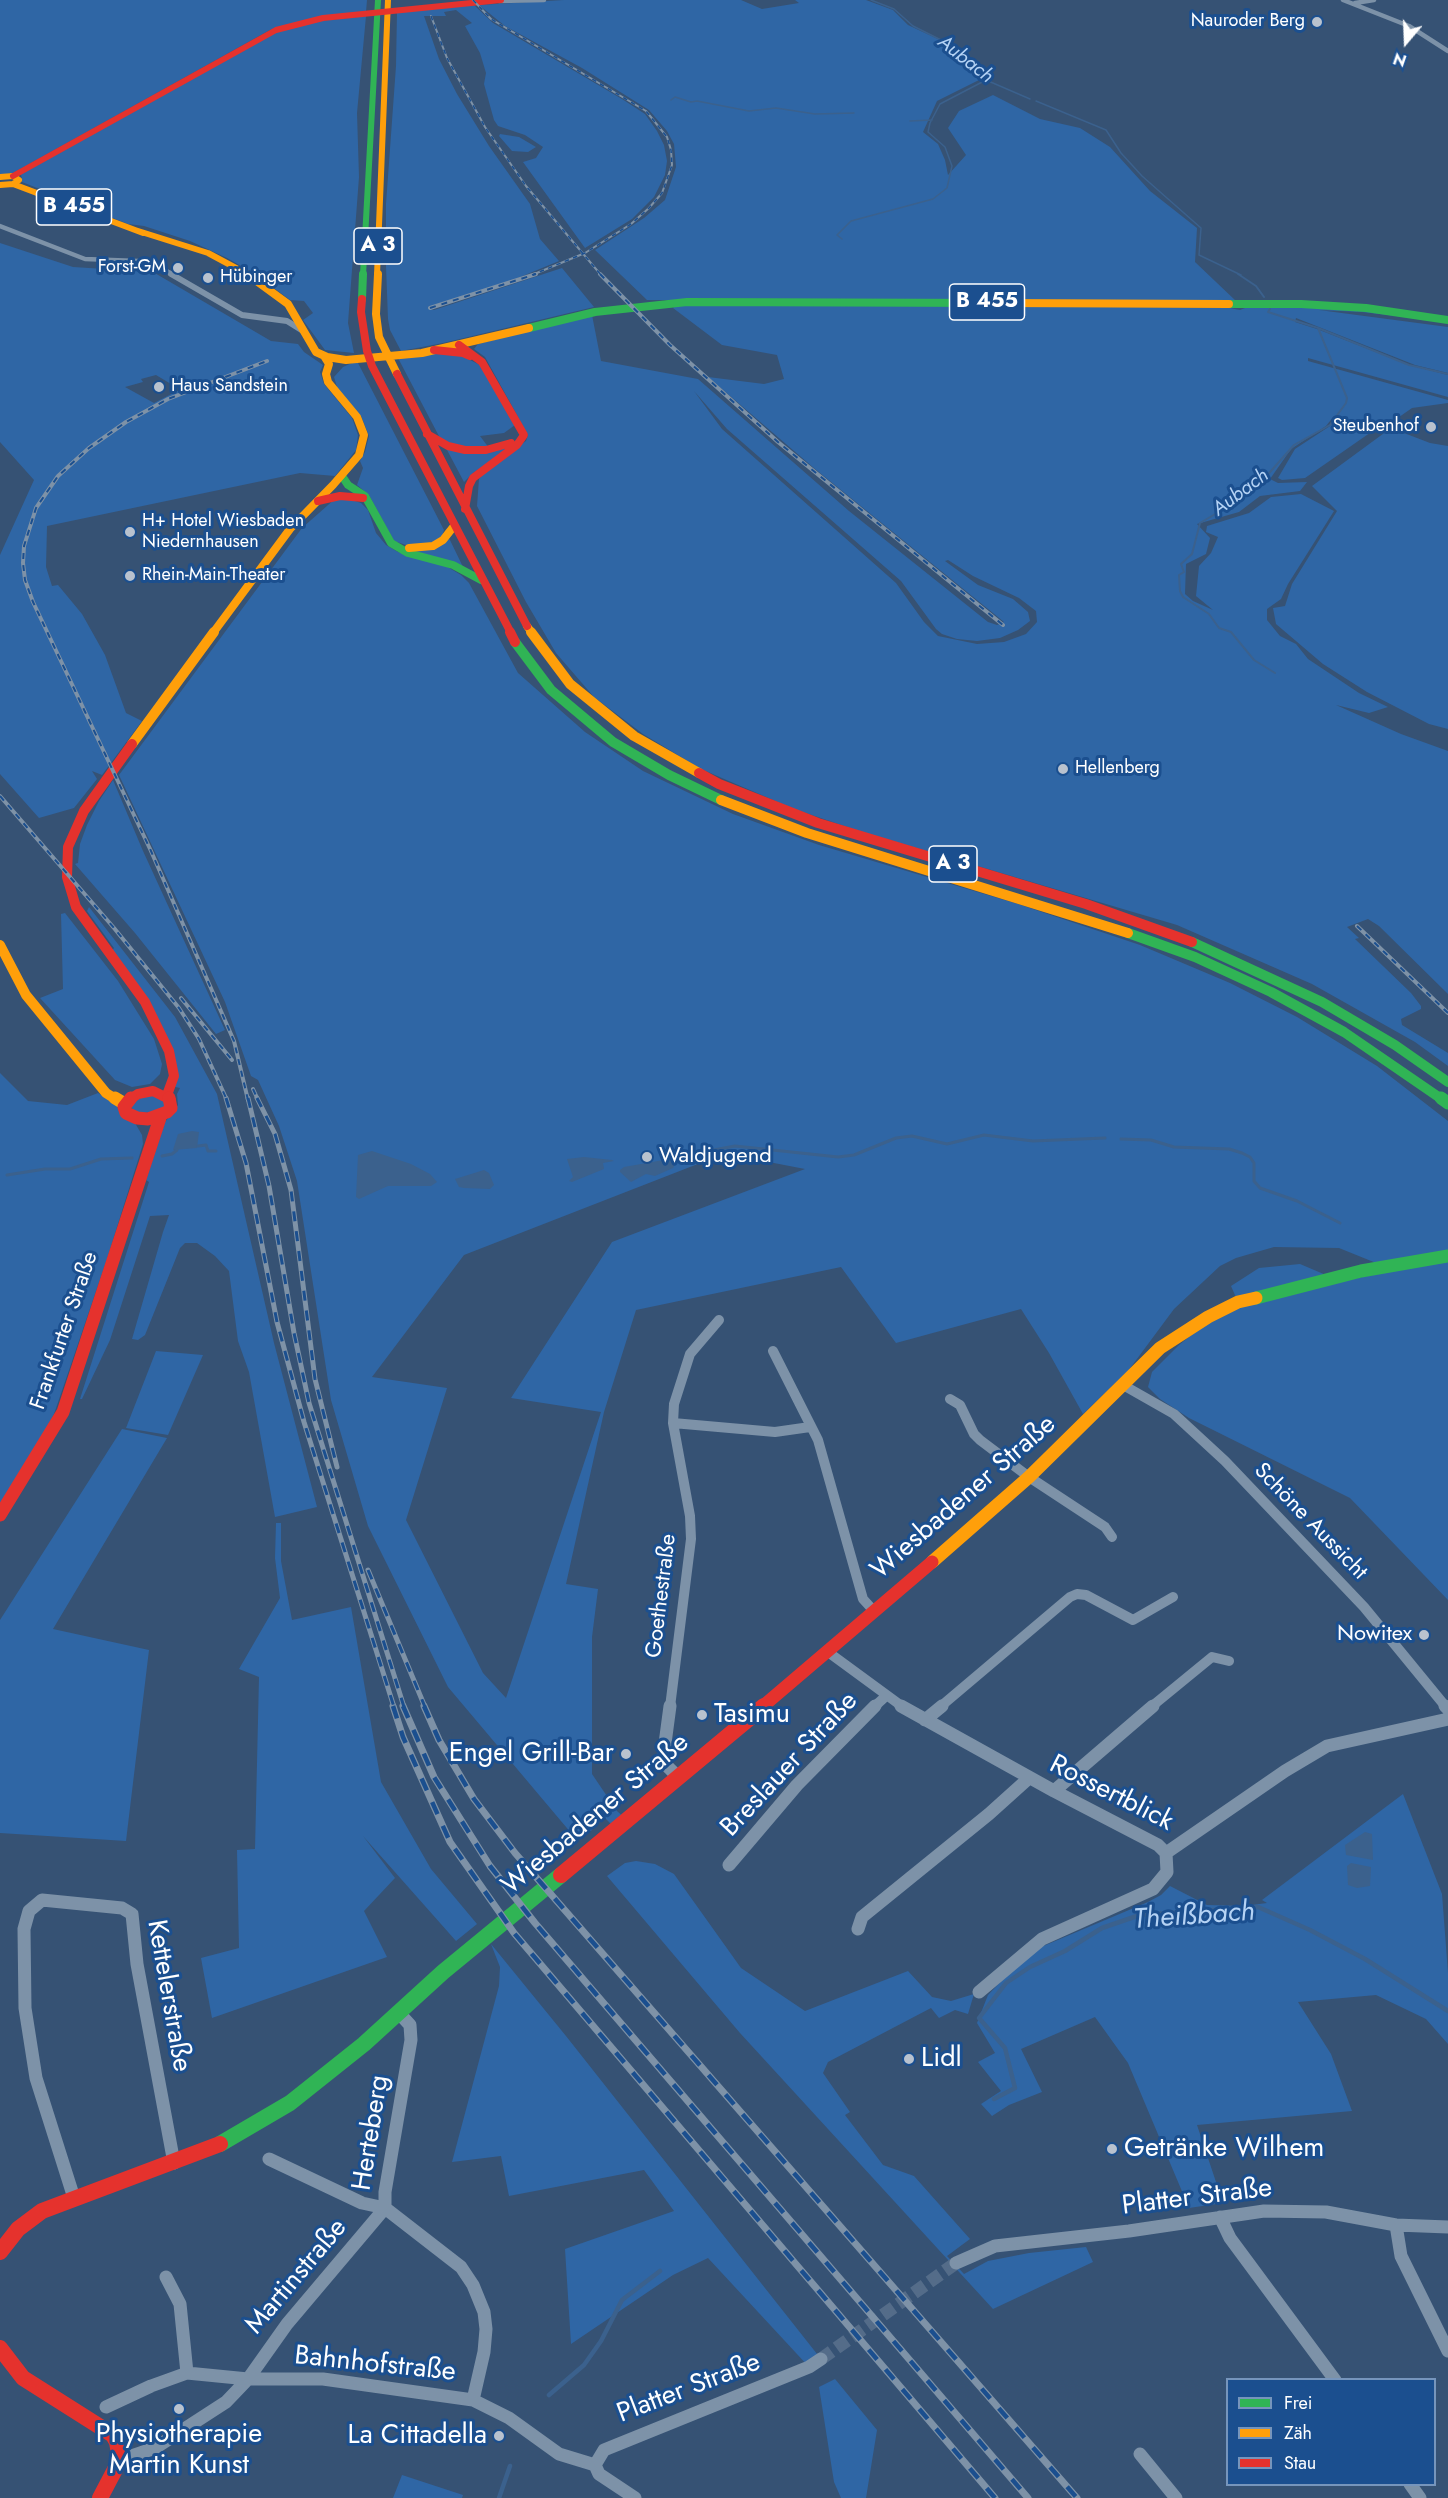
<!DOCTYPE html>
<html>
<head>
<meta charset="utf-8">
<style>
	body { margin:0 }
	#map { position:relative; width:1448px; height:2498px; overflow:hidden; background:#365274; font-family:Jost,sans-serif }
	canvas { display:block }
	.legend { position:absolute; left:1226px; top:2378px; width:210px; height:108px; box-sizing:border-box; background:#1b4f8f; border:2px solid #7695bc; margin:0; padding:8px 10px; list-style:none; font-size:18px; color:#fff }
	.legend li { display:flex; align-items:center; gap:12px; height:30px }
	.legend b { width:30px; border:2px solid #7695bc }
	.north { position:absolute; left:1376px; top:12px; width:60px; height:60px; -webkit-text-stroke:4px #1b4f8f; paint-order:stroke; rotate:199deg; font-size:16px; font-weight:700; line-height:24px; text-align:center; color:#fff }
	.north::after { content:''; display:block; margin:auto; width:21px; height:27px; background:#fff; clip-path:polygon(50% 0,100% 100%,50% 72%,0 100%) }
</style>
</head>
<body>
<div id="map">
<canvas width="1448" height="2498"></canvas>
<ul class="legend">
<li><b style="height:8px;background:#30b455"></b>Frei</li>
<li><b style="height:8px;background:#ff9f0a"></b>Zäh</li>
<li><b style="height:8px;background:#e5322d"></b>Stau</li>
</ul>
<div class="north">N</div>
</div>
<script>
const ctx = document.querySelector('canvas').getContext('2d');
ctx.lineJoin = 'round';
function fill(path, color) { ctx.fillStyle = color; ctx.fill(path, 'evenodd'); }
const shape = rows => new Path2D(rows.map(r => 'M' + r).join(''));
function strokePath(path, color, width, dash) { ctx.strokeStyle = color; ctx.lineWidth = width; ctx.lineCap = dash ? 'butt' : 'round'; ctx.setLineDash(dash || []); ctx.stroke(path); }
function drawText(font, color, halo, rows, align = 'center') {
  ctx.font = font + ' Jost,sans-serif'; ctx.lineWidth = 6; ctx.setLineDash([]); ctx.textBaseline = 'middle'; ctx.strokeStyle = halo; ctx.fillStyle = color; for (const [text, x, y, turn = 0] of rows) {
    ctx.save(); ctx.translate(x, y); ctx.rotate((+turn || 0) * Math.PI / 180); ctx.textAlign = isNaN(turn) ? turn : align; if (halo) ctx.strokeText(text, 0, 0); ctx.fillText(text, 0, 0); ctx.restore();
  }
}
fill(shape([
	[0,0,367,0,366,12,310,19,270,30,13,173,0,175],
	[564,0,741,0,762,9,799,3,795,0,866,0,893,10,908,25,940,40,981,79,937,101,923,132,938,144,945,160,948,175,966,155,948,128,959,111,993,95,1040,119,1080,128,1110,147,1150,191,1197,228,1195,262,1236,301,647,300,595,250,644,218,665,200,676,167,674,144,667,131,649,110,582,68,505,26,479,5],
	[474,5,493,23,622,99,645,114,657,131,664,145,667,161,665,175,654,197,632,219,585,248,523,162,536,158,543,147,525,135,498,126,494,120,484,84,486,73,480,53,465,26,472,23,456,10,444,12,446,16,424,16,439,59,457,94,489,146,530,204,540,239,559,261,513,280,428,308,434,310,562,268,594,307,443,343,401,351,390,330,388,319,386,266,386,204,396,66,397,12],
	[366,16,357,113,359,177,348,323,354,353,325,350,303,320,313,313,304,301,290,300,255,274,227,258,190,241,144,226,128,224,22,182,21,174,280,30,310,22],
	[500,134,519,137,536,147,528,152,512,151,499,136],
	[0,243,73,267,153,272,271,341,298,344,304,352,323,365,320,372,324,384,352,418,358,435,356,450,335,476,300,473,47,526,46,567,52,586,58,585,82,614,105,655,126,713,142,721,102,775,92,771,97,779,74,808,39,818,0,774,0,555,34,480,0,442],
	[156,375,171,384,185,387,154,403,125,387,143,382,141,379],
	[676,305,1224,307,1240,310,1250,306,1300,306,1365,310,1448,322,1362,312,1319,310,1448,327,1448,373,1415,365,1296,318,1295,322,1317,329,1409,365,1448,375,1448,397,1308,358,1308,361,1448,400,1448,403,1412,408,1382,429,1377,428,1305,478,1282,480,1278,478,1295,449,1330,426,1338,419,1373,427,1334,416,1326,426,1291,449,1270,479,1278,483,1307,482,1300,491,1260,496,1239,512,1197,524,1210,538,1206,554,1186,564,1185,594,1193,601,1213,610,1196,596,1199,566,1211,553,1218,537,1206,532,1207,526,1249,513,1271,497,1301,494,1334,511,1288,584,1281,599,1267,609,1267,620,1280,636,1296,644,1308,659,1359,693,1388,707,1369,713,1336,705,1401,734,1448,751,1448,994,1379,926,1368,919,1347,927,1359,938,1355,939,1411,993,1421,1006,1421,1009,1401,1019,1402,1025,1448,1053,1448,1066,1415,1042,1312,984,1177,925,859,831,794,809,701,769,643,734,594,697,556,653,526,602,477,506,479,479,486,470,526,441,528,435,485,357,474,349,478,344,592,315,601,361,698,379,849,511,988,622,997,625,1004,622,815,469,708,377,764,384,784,379,777,355,722,345,673,308],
	[694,391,727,429,901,581,936,629,942,634,957,639,977,641,1000,638,1018,630,1030,621,1028,612,1013,599,978,585,945,561,948,560,973,576,1019,598,1036,611,1037,622,1026,634,1004,642,977,644,938,636,924,622,896,583,722,429],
	[444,353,456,353,480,365,515,425,504,433,480,436,489,448,475,449,451,445,441,440,398,358],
	[352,363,358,363,444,530,442,536,431,544,409,546,394,541,369,495,357,485,363,468,360,461,365,452,369,436,361,416,338,390,334,377,343,367],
	[1391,428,1430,443,1448,446,1448,729,1429,724,1367,692,1323,664,1276,624,1273,608,1285,606,1292,584,1337,511,1312,486],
	[514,445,473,473,464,482,446,448,482,452],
	[336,498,349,499,361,503,368,510,376,533,386,545,398,552,446,566,461,575,469,583,518,673,585,732,643,771,733,814,819,845,1018,904,1140,945,1230,983,1297,1017,1377,1066,1448,1121,1448,1256,1386,1267,1339,1248,1274,1247,1236,1258,1220,1266,1174,1309,1128,1371,1083,1414,1049,1353,1021,1309,896,1343,841,1267,636,1310,604,1412,566,1584,598,1589,592,1637,592,1774,617,1811,628,1821,617,1830,602,1815,592,1830,577,1840,448,1687,368,1526,331,1400,297,1181,279,1126,258,1080,251,1076,225,1002,119,775,302,528],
	[748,1158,805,1169,612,1242,511,1398,601,1412,506,1698,483,1673,406,1520,447,1388,372,1377,464,1255,708,1160],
	[449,538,463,567,409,551,432,549],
	[113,780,143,851,225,1030,216,1034,135,933,75,864,78,863,80,844,87,825,99,801],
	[89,907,175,1017,217,1094,274,1343,317,1507,275,1517,249,1372,238,1341,229,1271,215,1256,197,1243,185,1243,180,1248,145,1335,138,1340,132,1339,163,1232,169,1215,150,1216,110,1340,82,1399,80,1399,149,1182,146,1180,165,1122,178,1105,177,1094,180,1088,171,1086,173,1078,156,1022,109,954,114,948,87,911],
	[65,913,118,981,154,1039,162,1064,160,1074,150,1084,132,1087,115,1080,40,998,63,989,61,914],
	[0,1073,28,1101,67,1105,98,1093,116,1104,121,1115,135,1123,142,1135,143,1144,107,1259,54,1414,39,1444,0,1504],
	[146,1095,162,1097,167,1103,162,1111,135,1114,130,1104],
	[1448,1260,1448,1600,1350,1498,1189,1418,1160,1399,1148,1387,1152,1372,1179,1345,1211,1319,1246,1304,1287,1292],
	[1300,1264,1333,1278,1238,1302,1231,1286,1259,1268],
	[156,1351,203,1355,168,1435,126,1428],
	[122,1429,167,1438,53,1629,149,1650,126,1841,0,1833,0,1620],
	[276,1523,281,1523,281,1561,292,1620,351,1607,381,1782,431,1869,477,1924,456,1941,363,1836,395,1878,364,1911,387,1957,212,2018,201,1958,239,1948,237,1850,255,1849,259,1677,239,1669,280,1598,275,1558],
	[1403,1794,1442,1894,1448,1973,1448,2044,1426,2019,1376,1995,1298,2002,1331,2054,1352,2111,1197,2125,1223,2203,1189,2208,1128,2063,1095,2017,1021,2049,1042,2092,1009,2105,992,2116,981,2104,1001,2091,978,2062,995,2053,977,2023,988,1995,1013,1969,1041,1947,1148,1902,1161,1895,1170,1886,1207,1905,1244,1906,1267,1903,1262,1900],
	[636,1861,655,1864,674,1874,741,1968,805,2011,908,1971,932,1997,951,2001,974,1994,968,2014,955,2010,939,2018,931,2008,828,2062,823,2073,850,2112,845,2115,883,2165,914,2176,970,2239,947,2256,964,2274,988,2261,1029,2253,1086,2247,1093,2262,993,2309,740,2033,607,1876,625,1863],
	[491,1944,566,2036,821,2359,809,2367,708,2258,673,2275,571,2344,565,2249,674,2211,644,2170,509,2196,501,2156,452,2162,499,1986,500,1967],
	[835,2379,877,2430,866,2498,841,2498,834,2482,819,2387],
	[402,2475,463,2495,462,2498,393,2498]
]), '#2f66a5');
fill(shape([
	[192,1131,199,1132,197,1148,173,1150,178,1134],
	[372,1151,411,1164,430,1174,437,1182,431,1186,388,1186,359,1199,356,1197,358,1155],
	[584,1157,612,1160,614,1161,603,1163,604,1169,572,1182,569,1181,573,1177,567,1159],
	[675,1158,676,1162,673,1168,655,1176,646,1174,631,1182,620,1172,620,1170,624,1167],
	[484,1170,489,1173,494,1185,490,1189,464,1188,459,1187,455,1179],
	[1365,1832,1372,1834,1373,1860,1346,1855,1345,1845],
	[1351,1863,1371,1867,1370,1886,1357,1888,1348,1885,1347,1866]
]), '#3b618d');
strokePath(shape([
	[871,0,894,9,913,26,947,43,986,80,1030,99],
	[671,100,675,97,691,102,697,101,749,111,776,108,815,114,854,113],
	[1036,101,1106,130,1121,153,1142,176,1201,228,1199,255,1241,275],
	[910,121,932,120],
	[842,239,837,235,851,221,933,199,947,188,952,166,945,147,928,132,930,123,940,104,986,80]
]), '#3b618d', 1.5);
strokePath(shape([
	[1238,274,1256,286,1264,297],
	[1270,309,1268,312,1318,328,1347,398,1346,403,1330,425,1294,445,1263,480,1247,487,1234,503,1200,523,1192,554,1181,564,1184,572,1179,575,1180,591,1183,597,1209,614,1219,628,1231,632,1254,660,1275,673],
	[1318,328,1409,365,1448,374]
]), '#3b618d', 2);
strokePath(shape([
	[1121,1139,1151,1140,1174,1147,1229,1149,1242,1153,1250,1157,1254,1163,1254,1181,1260,1188,1297,1201,1340,1223],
	[198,1146,206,1145,208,1151,216,1151],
	[162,1156,172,1154,177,1150],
	[677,1160,698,1153,735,1146,838,1157,854,1155,896,1138,912,1136,947,1144,984,1135,1033,1141,1105,1138],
	[7,1175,45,1169,70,1169,101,1159,132,1158]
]), '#3b618d', 3);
strokePath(shape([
	[994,2099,1015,2088,1005,2048,979,2018,1006,1983,1030,1967,1065,1951,1102,1928,1140,1915,1258,1907,1310,1930,1365,1959,1448,2011],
	[549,2395,584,2365,601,2341,622,2300,660,2271],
	[499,2498,510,2466]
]), '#3b618d', 4.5);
strokePath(shape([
	[821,2359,956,2263]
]), '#546c89', 13, [13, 6]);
strokePath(shape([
	[1343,0,1409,26,1448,51],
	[499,1,544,0],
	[1355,3,1374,0],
	[0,226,85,259,138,261,159,267,174,275]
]), '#7d92a8', 4.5);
strokePath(shape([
	[171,274,242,315,287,321,303,331]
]), '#7d92a8', 6);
strokePath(shape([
	[773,1351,818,1440,863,1599,873,1610],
	[1123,1385,1174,1414,1225,1461,1364,1607,1446,1707],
	[950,1399,960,1405,974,1434,980,1440,1029,1477,1105,1527,1112,1537],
	[673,1423,775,1432,810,1427],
	[828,1652,903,1707],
	[670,1707,691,1539,690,1516,673,1423,674,1404,690,1354,719,1320],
	[874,1707,886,1696],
	[940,1707,1070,1597,1077,1594,1086,1595,1133,1620,1173,1597],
	[1151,1707,1212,1657,1229,1661]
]), '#7d92a8', 10);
strokePath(shape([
	[670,1706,664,1751,666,1765,679,1778],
	[901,1706,1054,1791,1158,1845,1166,1853,1285,1771,1327,1746,1448,1719],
	[1445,1706,1448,1709],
	[925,1720,942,1706],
	[1054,1791,1153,1706],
	[729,1865,797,1785,875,1706],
	[858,1929,862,1917,989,1814,1029,1778],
	[979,1992,1042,1939,1153,1889,1167,1872,1166,1853],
	[399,2013,410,2025,411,2040,385,2192,385,2208,461,2267,473,2285,484,2312,486,2329,484,2352,473,2400],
	[74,2198,36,2078,25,2008,24,1929,29,1911,42,1900,122,1908,132,1914,137,1964,174,2163],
	[1220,2217,1230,2238,1335,2380],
	[1396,2225,1401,2256,1448,2351],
	[956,2263,995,2246,1129,2231,1264,2211,1326,2212,1396,2225,1448,2227],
	[166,2277,180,2304,187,2373],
	[106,2407,151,2386,187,2373,248,2379,287,2324,385,2208,362,2203,269,2159],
	[1140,2454,1176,2498],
	[120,2460,155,2448,226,2402,248,2379,323,2379,473,2400,509,2418,559,2454,595,2465],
	[1410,2484,1420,2498],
	[635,2498,599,2474,595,2465,604,2450,809,2367,821,2359]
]), '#7d92a8', 13);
strokePath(shape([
	[363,275,378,0]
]), '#30b455', 6);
strokePath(shape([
	[362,299,363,274],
	[1229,304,1301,304,1366,308,1448,320],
	[529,328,595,312,687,302,999,303],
	[342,476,348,485,365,496,391,543,408,553,453,565,481,580]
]), '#30b455', 8);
strokePath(shape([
	[515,642,551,690,613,742,669,775,721,800],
	[1128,933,1195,957,1271,992,1344,1032,1443,1100],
	[1192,942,1322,1002,1395,1045,1448,1082]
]), '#30b455', 10);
strokePath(shape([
	[1441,1098,1448,1103],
	[1256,1298,1361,1271,1448,1256]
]), '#30b455', 13);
strokePath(shape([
	[220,2144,290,2103,364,2044,443,1972,561,1875]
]), '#30b455', 16);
strokePath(shape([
	[0,177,13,176,19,180,13,184,0,185],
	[13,184,143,233],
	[135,230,208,253,249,275],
	[377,275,388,0]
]), '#ff9f0a', 6);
strokePath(shape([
	[247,274,288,304,316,352,327,357,346,360,422,353,529,328],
	[378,274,376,314,379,337,397,374],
	[999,303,1229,304],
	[324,356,329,364,326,374,328,382,357,417,364,435,359,455,333,485],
	[409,548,433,546,443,540,454,526],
	[527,626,532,633],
	[213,633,290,529,333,485]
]), '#ff9f0a', 8);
strokePath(shape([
	[531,632,570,684,634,736,699,773],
	[132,744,214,632],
	[721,800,807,833,1128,933],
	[0,945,26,995,106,1093,117,1100]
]), '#ff9f0a', 10);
strokePath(shape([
	[115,1098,125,1104],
	[932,1562,1029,1477,1160,1348,1208,1317,1238,1302,1256,1298]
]), '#ff9f0a', 13);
strokePath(shape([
	[13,176,276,30,323,18,501,0]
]), '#e5322d', 6);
strokePath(shape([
	[362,299,361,312,367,351,372,366,511,633],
	[459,345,482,362,524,435,517,445,473,478,469,486,465,509],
	[434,350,463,353,470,356],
	[397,374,527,626],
	[427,434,448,446,465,450,486,450,511,443],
	[318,501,340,496,363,498]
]), '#e5322d', 8);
strokePath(shape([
	[510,632,515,642],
	[132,744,84,811,68,847,67,877,76,907,145,1002,169,1051,174,1076,167,1095],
	[699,773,719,784,818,823,1086,904,1192,942],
	[129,1100,138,1094,153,1091,171,1100]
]), '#e5322d', 10);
strokePath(shape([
	[131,1098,124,1107,126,1113,137,1118,148,1119,167,1112,171,1108,169,1098],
	[0,1515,63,1412,161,1115],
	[762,1707,932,1562]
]), '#e5322d', 13);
strokePath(shape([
	[561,1875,764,1706],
	[0,2252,18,2229,42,2211,220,2144],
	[0,2348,23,2378,113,2435,117,2442,120,2460,100,2498]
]), '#e5322d', 16);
const railFar3 = shape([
	[473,0,491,19,646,111,667,137,671,150,672,165,662,193,649,208,631,224,585,253,532,275],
	[431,16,447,58,485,127,526,186,601,275]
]);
const railFar2 = shape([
	[600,274,670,345,778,442,1003,625],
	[430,308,536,274],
	[0,796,114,928,179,1008,199,1039,227,1100],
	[1357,926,1448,1013],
	[181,998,232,1060],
	[253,1089,258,1100],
	[248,1100,234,1041,151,851,33,602,25,580,23,563,24,546,36,508,58,476,89,448,126,422,168,399,267,361]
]);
const railFar1 = shape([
	[226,1098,246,1163,277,1322,304,1422,394,1707],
	[248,1098,269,1186,294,1333,309,1403,404,1707],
	[257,1098,275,1134,291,1190,315,1379,337,1467],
	[368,1570,425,1707]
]);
const rail = shape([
	[393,1706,403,1737,450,1842,514,1933,995,2498],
	[403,1706,434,1777,490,1866,535,1923,1028,2498],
	[424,1706,439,1740,474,1799,515,1853,1077,2498]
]);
strokePath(railFar3, '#7e92a7', 2);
strokePath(railFar2, '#7e92a7', 4);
strokePath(railFar1, '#7e92a7', 5);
strokePath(rail, '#7e92a7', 7);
strokePath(railFar3, '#1b4f8f', 1.5, [4.5]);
strokePath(railFar2, '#1b4f8f', 2, [6]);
strokePath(railFar1, '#1b4f8f', 3, [10]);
strokePath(rail, '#1b4f8f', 4.5, [13]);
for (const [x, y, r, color] of [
	[1317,22,6,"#b9c2ce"],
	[178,268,6,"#b9c2ce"],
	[208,278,6,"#b9c2ce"],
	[159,387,6,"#b9c2ce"],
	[1431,427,6,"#b9c2ce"],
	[130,532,6,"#b9c2ce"],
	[130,576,6,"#b9c2ce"],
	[1063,769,6,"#b9c2ce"],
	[647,1157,6,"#b9c2ce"],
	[1424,1635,6,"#b9c2ce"],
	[702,1715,6,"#b9c2ce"],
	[626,1754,6,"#b9c2ce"],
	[909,2059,6,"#b9c2ce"],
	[1112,2149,6,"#b9c2ce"],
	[179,2409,6,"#b9c2ce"],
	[499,2436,6,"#b9c2ce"]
]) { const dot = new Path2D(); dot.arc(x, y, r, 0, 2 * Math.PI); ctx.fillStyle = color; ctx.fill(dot); strokePath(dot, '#1b4f8f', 2); }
drawText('18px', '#fff', '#1b4f8f', [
	["Nauroder Berg",1305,22,"right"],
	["Forst-GM",166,268,"right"],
	["Hübinger",220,278],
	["Haus Sandstein",171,387],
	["Steubenhof",1419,427,"right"],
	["H+ Hotel Wiesbaden",142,522],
	["Niedernhausen",142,543],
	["Rhein-Main-Theater",142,576],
	["Hellenberg",1075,769]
], 'left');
drawText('italic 20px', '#b5d3f5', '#1b4f8f', [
	["Aubach",965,60,38],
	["Aubach",1241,493,-37]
]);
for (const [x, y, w] of [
	[74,207,75],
	[378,246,48],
	[987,302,75],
	[953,864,48]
]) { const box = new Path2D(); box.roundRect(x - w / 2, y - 18, w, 36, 4.5); ctx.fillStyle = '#1b4f8f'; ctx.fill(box); strokePath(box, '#fff', 1.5); }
drawText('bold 21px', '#fff', null, [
	["B 455",74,207],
	["A 3",378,246],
	["B 455",987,302],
	["A 3",953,864]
]);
drawText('22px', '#fff', '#1b4f8f', [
	["Waldjugend",659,1157],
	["Nowitex",1412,1635,"right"]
], 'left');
drawText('22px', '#fff', '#1b4f8f', [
	["Frankfurter Straße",65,1331,-71],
	["Schöne Aussicht",1310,1522,46],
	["Goethestraße",662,1596,-83]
]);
drawText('27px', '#fff', '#1b4f8f', [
	["Wiesbadener Straße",964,1498,-41],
	["Breslauer Straße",790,1765,-47],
	["Rossertblick",1111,1794,27],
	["Wiesbadener Straße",596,1815,-40],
	["Kettelerstraße",168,1996,80],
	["Herteberg",372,2133,-81],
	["Platter Straße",1197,2198,-7],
	["Martinstraße",297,2277,-50],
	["Bahnhofstraße",375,2365,6],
	["Platter Straße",689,2389,-21]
]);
drawText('27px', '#fff', '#1b4f8f', [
	["Tasimu",714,1715],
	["Engel Grill-Bar",614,1754,"right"],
	["Lidl",921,2059],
	["Getränke Wilhem",1124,2149],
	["Physiotherapie",179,2435,"center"],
	["Martin Kunst",179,2466,"center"],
	["La Cittadella",487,2436,"right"]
], 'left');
drawText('italic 28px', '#b5d3f5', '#1b4f8f', [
	["Theißbach",1194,1917,-4]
]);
</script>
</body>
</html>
